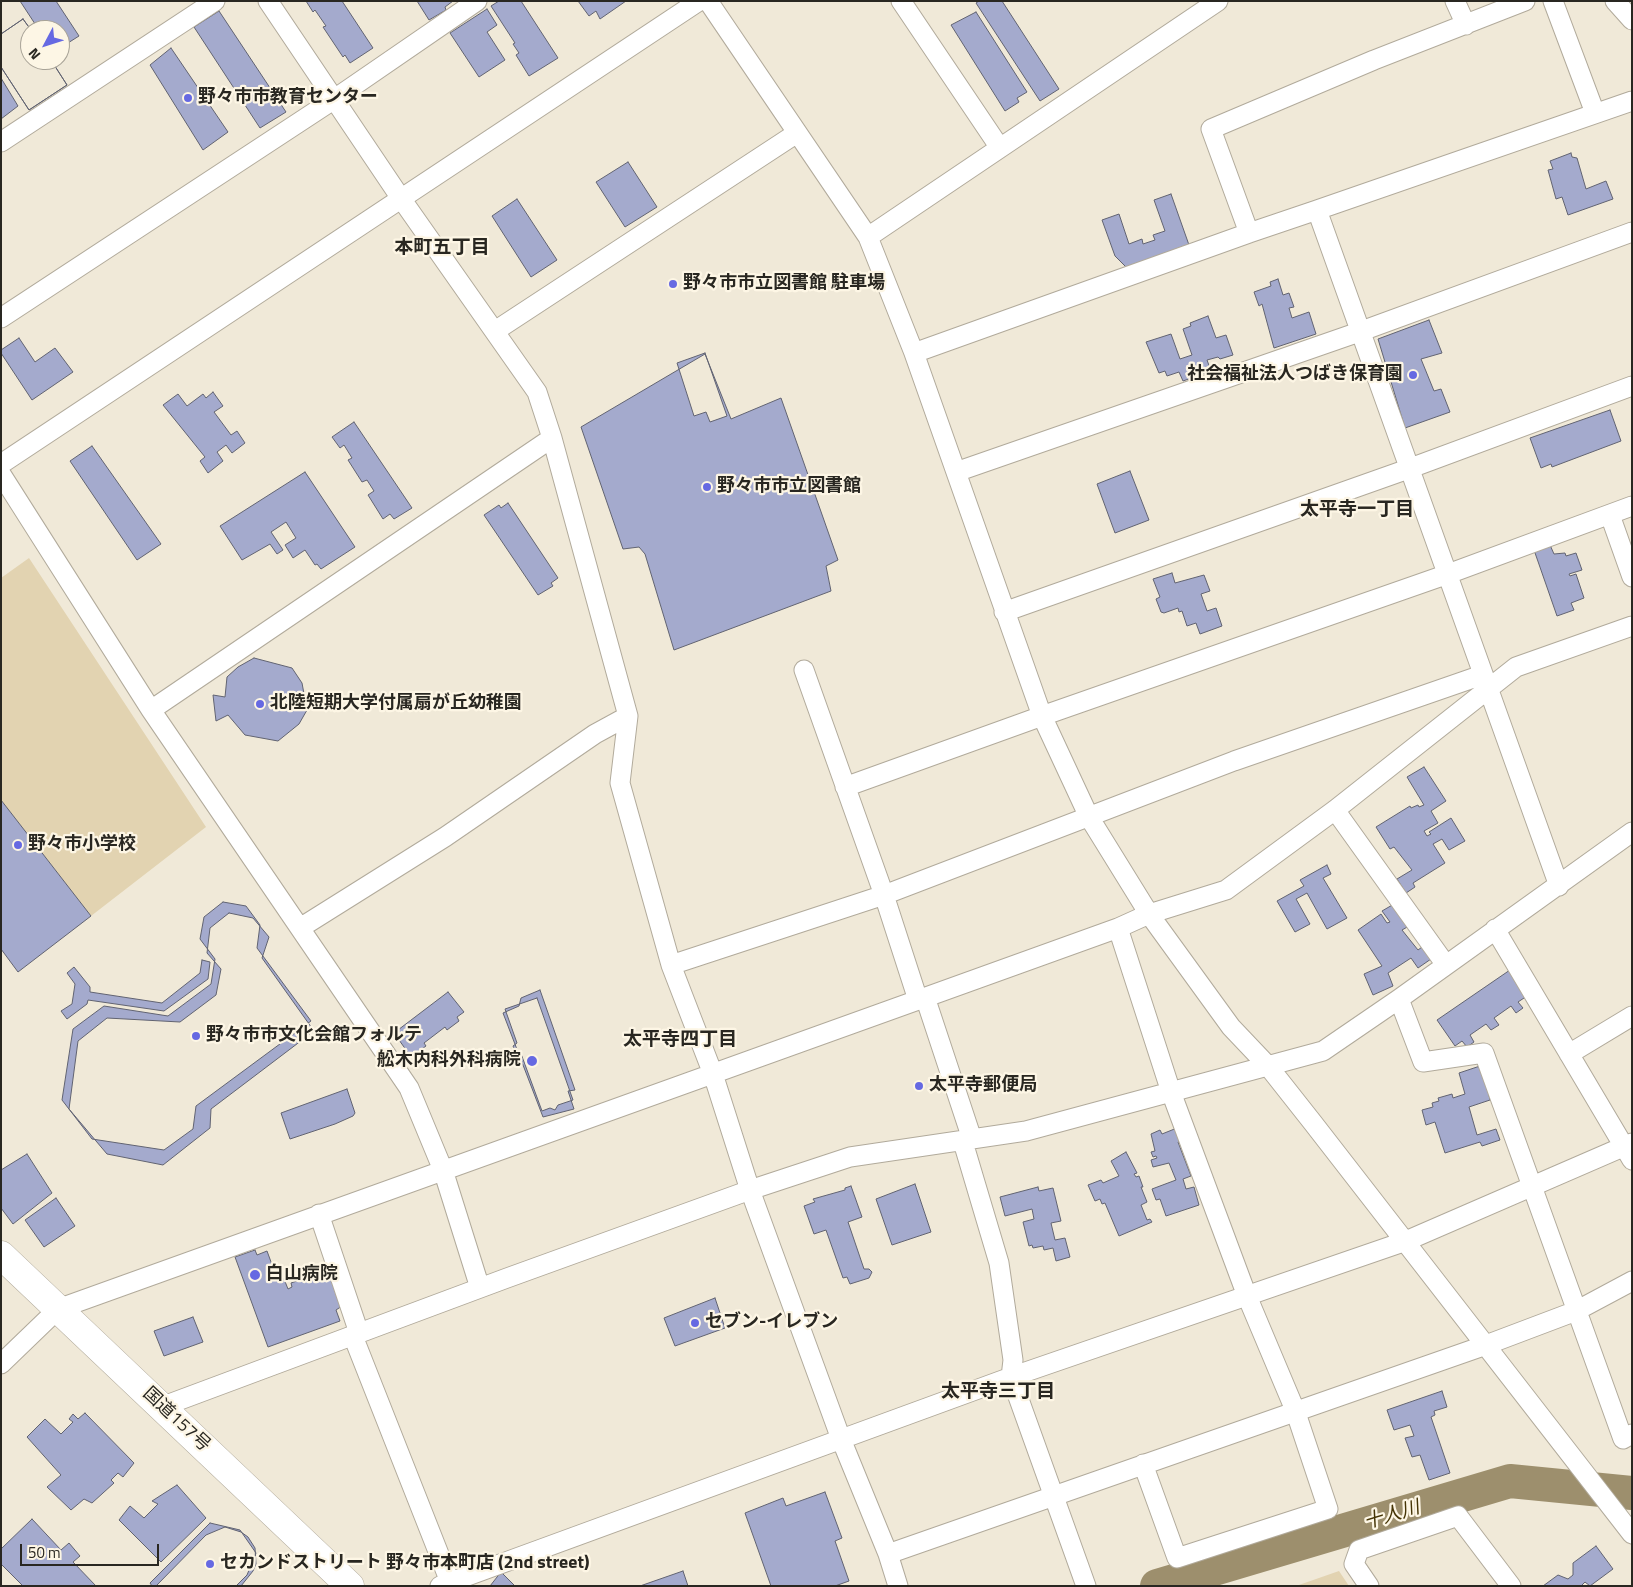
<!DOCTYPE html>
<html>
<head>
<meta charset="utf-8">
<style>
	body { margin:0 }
	#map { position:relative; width:1633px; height:1587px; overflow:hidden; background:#f0e9d8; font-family:"Titillium Web",sans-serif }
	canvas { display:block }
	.frame { position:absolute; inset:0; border:2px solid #292721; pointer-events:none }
	.north { position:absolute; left:20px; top:20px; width:50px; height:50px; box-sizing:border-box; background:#fdf6e5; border:1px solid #a8a397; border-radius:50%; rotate:230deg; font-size:14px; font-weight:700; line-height:20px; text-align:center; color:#292721 }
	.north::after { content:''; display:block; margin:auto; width:18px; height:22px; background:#6669e2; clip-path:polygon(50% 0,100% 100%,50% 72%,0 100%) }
	.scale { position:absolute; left:20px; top:1544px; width:139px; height:22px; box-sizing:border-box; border:2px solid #292721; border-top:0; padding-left:6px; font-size:15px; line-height:18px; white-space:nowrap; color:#292721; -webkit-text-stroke:4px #fdf6e5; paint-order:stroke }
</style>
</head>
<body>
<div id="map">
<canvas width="1633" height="1587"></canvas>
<div class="frame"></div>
<div class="north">N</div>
<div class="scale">50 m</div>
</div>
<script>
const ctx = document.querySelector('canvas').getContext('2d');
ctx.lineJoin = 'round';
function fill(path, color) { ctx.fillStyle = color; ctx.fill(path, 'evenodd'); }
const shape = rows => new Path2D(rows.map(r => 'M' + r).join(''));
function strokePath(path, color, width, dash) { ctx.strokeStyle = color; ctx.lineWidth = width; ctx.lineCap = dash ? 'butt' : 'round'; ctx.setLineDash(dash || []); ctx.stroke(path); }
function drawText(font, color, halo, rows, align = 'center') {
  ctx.font = font + ' "Titillium Web","Noto Sans JP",sans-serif'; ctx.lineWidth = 4.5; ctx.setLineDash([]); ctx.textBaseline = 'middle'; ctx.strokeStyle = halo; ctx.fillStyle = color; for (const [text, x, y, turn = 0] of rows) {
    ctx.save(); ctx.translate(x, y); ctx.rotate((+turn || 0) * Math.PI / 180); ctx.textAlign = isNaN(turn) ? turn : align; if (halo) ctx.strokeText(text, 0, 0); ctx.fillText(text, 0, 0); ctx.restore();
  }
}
fill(shape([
	[29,558,206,827,91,916,1,800,1,578],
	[1339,1571,1349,1586,1296,1586]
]), '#e2d3b1');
strokePath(shape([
	[1157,1586,1510,1481,1632,1493]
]), '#9d8f6d', 34);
const building = shape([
	[20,1,56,1,79,36,60,48,60,30,39,30,20,1],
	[306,1,342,1,373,48,350,63,345,55,343,57,323,27,326,26,315,10,313,12,306,1],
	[417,1,453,1,445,7,446,10,429,20,417,1],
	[499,1,521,1,558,58,529,76,516,55,519,53,513,44,515,43,491,6,499,1],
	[578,1,626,1,600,19,596,11,589,16,578,1],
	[979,1,1002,1,1059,89,1040,101,976,3,979,1],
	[487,9,497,25,487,32,505,60,479,77,450,33,487,9],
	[219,11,286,112,260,128,194,27,219,11],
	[976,12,1027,92,1017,98,1019,102,1005,111,951,25,976,12],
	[23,19,31,30,30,60,51,60,67,85,29,110,1,67,1,34,23,19],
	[23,19,31,30,30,60,51,60,67,85,29,110,1,67,1,34,23,19],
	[171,48,228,132,203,150,150,65,171,48],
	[1,78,18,106,1,119,1,78],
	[1571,153,1572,157,1577,158,1586,189,1606,181,1613,199,1568,215,1562,197,1556,199,1548,170,1553,169,1550,161,1571,153],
	[628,162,657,207,625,227,596,182,628,162],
	[1171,194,1189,245,1126,267,1115,256,1102,220,1119,214,1129,244,1142,239,1143,244,1155,240,1153,235,1165,231,1154,200,1171,194],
	[517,199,557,260,531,277,492,216,517,199],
	[1278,279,1283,295,1289,293,1294,307,1289,308,1292,318,1309,312,1316,334,1274,348,1262,304,1259,306,1254,292,1271,286,1270,282,1278,279],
	[1208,316,1216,338,1226,335,1233,355,1220,359,1218,357,1207,360,1211,371,1183,381,1179,372,1167,376,1165,371,1159,373,1146,342,1171,334,1180,359,1192,355,1183,329,1191,326,1190,323,1208,316],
	[1429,320,1442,353,1421,359,1434,391,1441,389,1450,412,1405,428,1378,339,1429,320],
	[19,338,35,362,55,348,73,372,32,400,1,353,1,350,19,338],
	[705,353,727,416,710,422,706,412,694,416,677,363,705,353],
	[705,354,731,419,781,398,838,560,826,566,831,591,674,650,645,554,639,547,623,549,581,427,705,354],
	[213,392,223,406,214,412,231,435,237,431,245,443,232,453,226,445,217,452,223,461,208,473,200,461,205,457,163,405,178,394,187,406,203,394,206,398,213,392],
	[1610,410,1621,441,1552,467,1551,464,1541,468,1530,438,1610,410],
	[354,422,412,508,394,519,390,514,383,519,368,495,374,491,367,480,362,482,348,460,352,458,344,445,340,448,332,437,354,422],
	[92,446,161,544,137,560,70,461,92,446],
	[1130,471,1149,520,1115,533,1097,484,1130,471],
	[305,472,355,547,321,569,317,564,315,565,305,550,293,558,285,545,296,538,286,522,271,532,283,550,277,554,270,544,242,560,220,526,305,472],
	[508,503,558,578,551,583,553,586,538,595,484,515,499,505,501,508,508,503],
	[1550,545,1554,554,1565,553,1566,556,1576,553,1582,570,1569,574,1570,576,1576,574,1584,598,1571,603,1574,610,1557,616,1534,550,1550,545],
	[1172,573,1175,583,1204,575,1210,591,1201,594,1207,611,1216,608,1222,626,1200,634,1196,623,1187,626,1182,611,1179,612,1178,608,1164,613,1161,612,1156,599,1160,597,1153,579,1172,573],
	[254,658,292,668,302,683,307,710,299,724,278,741,245,735,228,715,216,721,213,695,225,697,227,677,238,667,254,658],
	[1424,767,1446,801,1431,811,1438,823,1424,831,1427,836,1431,834,1429,832,1451,818,1465,841,1449,850,1442,839,1433,844,1445,863,1413,883,1415,887,1406,893,1397,879,1412,870,1394,847,1390,849,1376,827,1410,806,1411,808,1418,805,1419,807,1424,805,1407,777,1424,767],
	[1,800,91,916,18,972,1,949,1,800],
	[1327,865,1331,874,1323,878,1347,918,1327,929,1307,893,1296,899,1310,924,1295,932,1277,901,1304,886,1300,880,1327,865],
	[223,902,246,906,260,925,257,948,311,1021,196,1106,193,1129,164,1150,92,1139,62,1100,73,1029,104,1006,168,1016,211,984,215,959,200,939,204,917,223,902],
	[1394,904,1409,926,1402,930,1418,950,1422,947,1431,959,1418,968,1411,958,1388,973,1393,986,1373,995,1364,974,1382,966,1358,930,1381,914,1387,923,1390,922,1382,911,1394,904],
	[229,913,253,918,269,937,262,958,314,1031,211,1109,210,1128,163,1165,107,1154,69,1109,78,1041,107,1018,180,1022,216,995,221,969,207,953,210,928,229,913],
	[202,960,210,962,208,979,164,1011,88,1000,87,1004,67,1019,61,1011,72,1004,75,984,67,973,74,967,90,987,90,992,162,1003,200,973,202,960],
	[1510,970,1527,996,1518,1002,1523,1008,1516,1013,1511,1006,1494,1018,1499,1025,1491,1030,1486,1024,1470,1035,1474,1042,1467,1047,1462,1041,1455,1046,1437,1020,1510,970],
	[540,990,575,1090,568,1091,574,1109,543,1117,503,1013,519,1006,521,998,540,990],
	[448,992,464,1012,457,1017,459,1021,447,1030,445,1027,424,1043,426,1046,413,1055,411,1052,409,1054,394,1033,448,992],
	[537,998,573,1100,558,1105,555,1110,550,1108,542,1111,520,1051,516,1053,513,1046,517,1043,505,1009,537,998],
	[1483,1065,1490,1100,1469,1107,1477,1135,1496,1129,1500,1140,1482,1146,1480,1142,1445,1153,1435,1122,1426,1125,1422,1110,1433,1107,1432,1103,1439,1101,1438,1098,1452,1094,1453,1098,1465,1094,1459,1073,1483,1065],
	[347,1089,355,1113,353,1116,335,1124,290,1139,281,1113,347,1089],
	[1177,1128,1182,1141,1178,1142,1191,1176,1183,1179,1186,1189,1194,1187,1199,1205,1166,1216,1160,1199,1156,1200,1152,1189,1176,1180,1169,1163,1153,1167,1151,1160,1157,1158,1156,1156,1153,1157,1151,1152,1155,1151,1151,1134,1160,1130,1162,1134,1177,1128],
	[1126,1152,1137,1173,1134,1174,1136,1177,1139,1176,1143,1187,1141,1187,1147,1202,1141,1205,1147,1220,1150,1219,1152,1222,1119,1236,1105,1203,1102,1204,1100,1199,1095,1201,1088,1185,1101,1180,1103,1183,1119,1176,1111,1161,1126,1152],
	[27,1154,52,1193,13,1224,1,1208,1,1170,27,1154],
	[915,1184,931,1232,892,1245,876,1199,915,1184],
	[851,1186,862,1217,848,1222,864,1269,869,1269,872,1272,869,1278,850,1284,847,1277,843,1278,826,1230,814,1234,804,1206,815,1202,813,1199,845,1190,845,1188,851,1186],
	[1038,1187,1039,1191,1053,1188,1061,1221,1051,1223,1055,1240,1065,1238,1070,1257,1056,1261,1053,1248,1044,1250,1043,1246,1033,1248,1032,1245,1029,1246,1023,1222,1034,1219,1032,1209,1005,1216,1000,1197,1038,1187],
	[56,1198,75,1226,44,1247,25,1220,56,1198],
	[255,1250,257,1255,267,1251,278,1281,284,1279,288,1289,292,1287,291,1283,323,1272,325,1275,330,1273,342,1306,336,1310,340,1321,268,1347,235,1257,255,1250],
	[715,1298,725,1328,675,1346,664,1318,715,1298],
	[193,1317,203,1342,164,1356,154,1331,193,1317],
	[1442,1391,1447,1407,1434,1411,1435,1415,1431,1417,1450,1473,1429,1480,1420,1455,1412,1457,1405,1438,1414,1436,1410,1425,1394,1430,1387,1410,1442,1391],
	[85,1413,134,1463,123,1477,118,1473,111,1480,114,1483,92,1503,84,1499,71,1510,47,1487,61,1475,27,1437,45,1419,61,1434,73,1422,69,1419,73,1414,78,1419,85,1413],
	[177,1485,206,1518,161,1562,119,1520,130,1506,144,1518,158,1504,152,1501,177,1485],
	[825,1492,842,1538,835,1541,849,1581,835,1586,771,1586,745,1513,783,1498,786,1506,825,1492],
	[32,1519,61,1550,69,1543,80,1556,73,1562,96,1586,23,1586,1,1564,1,1549,32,1519],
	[210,1523,240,1530,256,1553,247,1575,236,1586,152,1586,150,1583,210,1523],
	[225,1527,241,1532,248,1537,255,1548,256,1564,253,1571,241,1586,156,1586,206,1535,225,1527],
	[1596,1546,1613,1569,1590,1586,1585,1582,1581,1586,1543,1586,1558,1575,1568,1579,1573,1575,1573,1563,1596,1546],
	[683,1571,688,1586,640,1586,683,1571],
	[501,1572,515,1586,490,1586,501,1572]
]);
fill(building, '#a4aacd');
strokePath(building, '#616371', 1);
const minor = shape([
	[268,1,400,197,537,392,552,438,628,716,620,783,671,965,713,1074,750,1190,841,1439,888,1554,1486,1345,1576,1311,1632,1281],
	[708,1,868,237,914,353,1042,716,1089,817,1149,914,1231,1027,1268,1066,1313,1123,1632,1534],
	[901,1,1000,148],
	[1455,1,1466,25],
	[1553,1,1595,113],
	[1615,1,1632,20],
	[1,142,215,1],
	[1317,210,1249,233,1211,129,1374,60,1525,1],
	[868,237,1218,1],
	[1,318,333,100,477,1],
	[495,331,797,133],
	[914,353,1249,233],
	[1,464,699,1],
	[956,472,1359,332,1632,232],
	[1,474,151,710,409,1088,443,1170,480,1288],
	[1610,515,1632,577],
	[1004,612,1408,469,1632,386],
	[804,670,884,895,918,1000],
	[151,710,552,438],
	[845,787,1042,716,1448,574,1632,506],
	[1335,810,1446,965],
	[1559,886,1317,210,1632,101],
	[300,928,445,837,595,734,628,716],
	[1118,928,1171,1092,1247,1296,1295,1410,1328,1509,1177,1558,1143,1464],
	[1495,929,1632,1160],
	[671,965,884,895,1234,761,1482,675],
	[925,997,972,1139],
	[1399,999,1423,1062,1484,1053,1623,1439,1632,1434],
	[1569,1054,1632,1016],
	[963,1142,999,1263,1013,1360,1011,1377,1086,1586],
	[319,1214,359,1333],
	[353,1336,450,1582],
	[1,1364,58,1309,918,1000,1118,928,1149,914,1226,890,1335,810,1516,667,1632,626],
	[161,1407,507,1278,750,1190,850,1157,1026,1131,1323,1051,1399,999,1632,832],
	[888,1554,898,1586],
	[440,1586,1011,1377,1406,1241,1632,1143],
	[1369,1586,1354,1564,1359,1550,1458,1516,1511,1586]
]);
const highway = shape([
	[1,1255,350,1586]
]);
strokePath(minor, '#b1aa9b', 21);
strokePath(highway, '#b1aa9b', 29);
strokePath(minor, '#fff', 19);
strokePath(highway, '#fff', 28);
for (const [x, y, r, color] of [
	[188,98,5,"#6669e2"],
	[673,284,5,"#6669e2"],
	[1413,375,5,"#6669e2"],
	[707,487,5,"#6669e2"],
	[260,704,5,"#6669e2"],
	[18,845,5,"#6669e2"],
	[196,1036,5,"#6669e2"],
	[532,1061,6,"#6669e2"],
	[919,1086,5,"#6669e2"],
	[255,1275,6,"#6669e2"],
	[695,1323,5,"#6669e2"],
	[210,1564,5,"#6669e2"]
]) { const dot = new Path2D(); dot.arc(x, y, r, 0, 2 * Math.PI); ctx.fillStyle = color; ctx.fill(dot); strokePath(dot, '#fdf6e5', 2); }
drawText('bold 18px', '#292721', '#fdf6e5', [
	["野々市市教育センター",198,98],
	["野々市市立図書館 駐車場",683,284],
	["社会福祉法人つばき保育園",1403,375,"right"],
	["野々市市立図書館",717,487],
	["北陸短期大学付属扇が丘幼稚園",270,704],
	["野々市小学校",28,845],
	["野々市市文化会館フォルテ",206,1036],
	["舩木内科外科病院",521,1061,"right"],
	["太平寺郵便局",929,1086],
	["白山病院",266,1275],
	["セブン-イレブン",705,1323],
	["セカンドストリート 野々市本町店 (2nd street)",220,1564]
], 'left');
drawText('18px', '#292721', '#fdf6e5', [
	["国道157号",176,1420,43]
]);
drawText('bold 19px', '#292721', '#fdf6e5', [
	["本町五丁目",442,248],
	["太平寺一丁目",1357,510],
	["太平寺四丁目",680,1040],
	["太平寺三丁目",998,1392]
]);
drawText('italic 19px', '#453405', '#fdf6e5', [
	["十人川",1392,1516,-17]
]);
</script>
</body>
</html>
